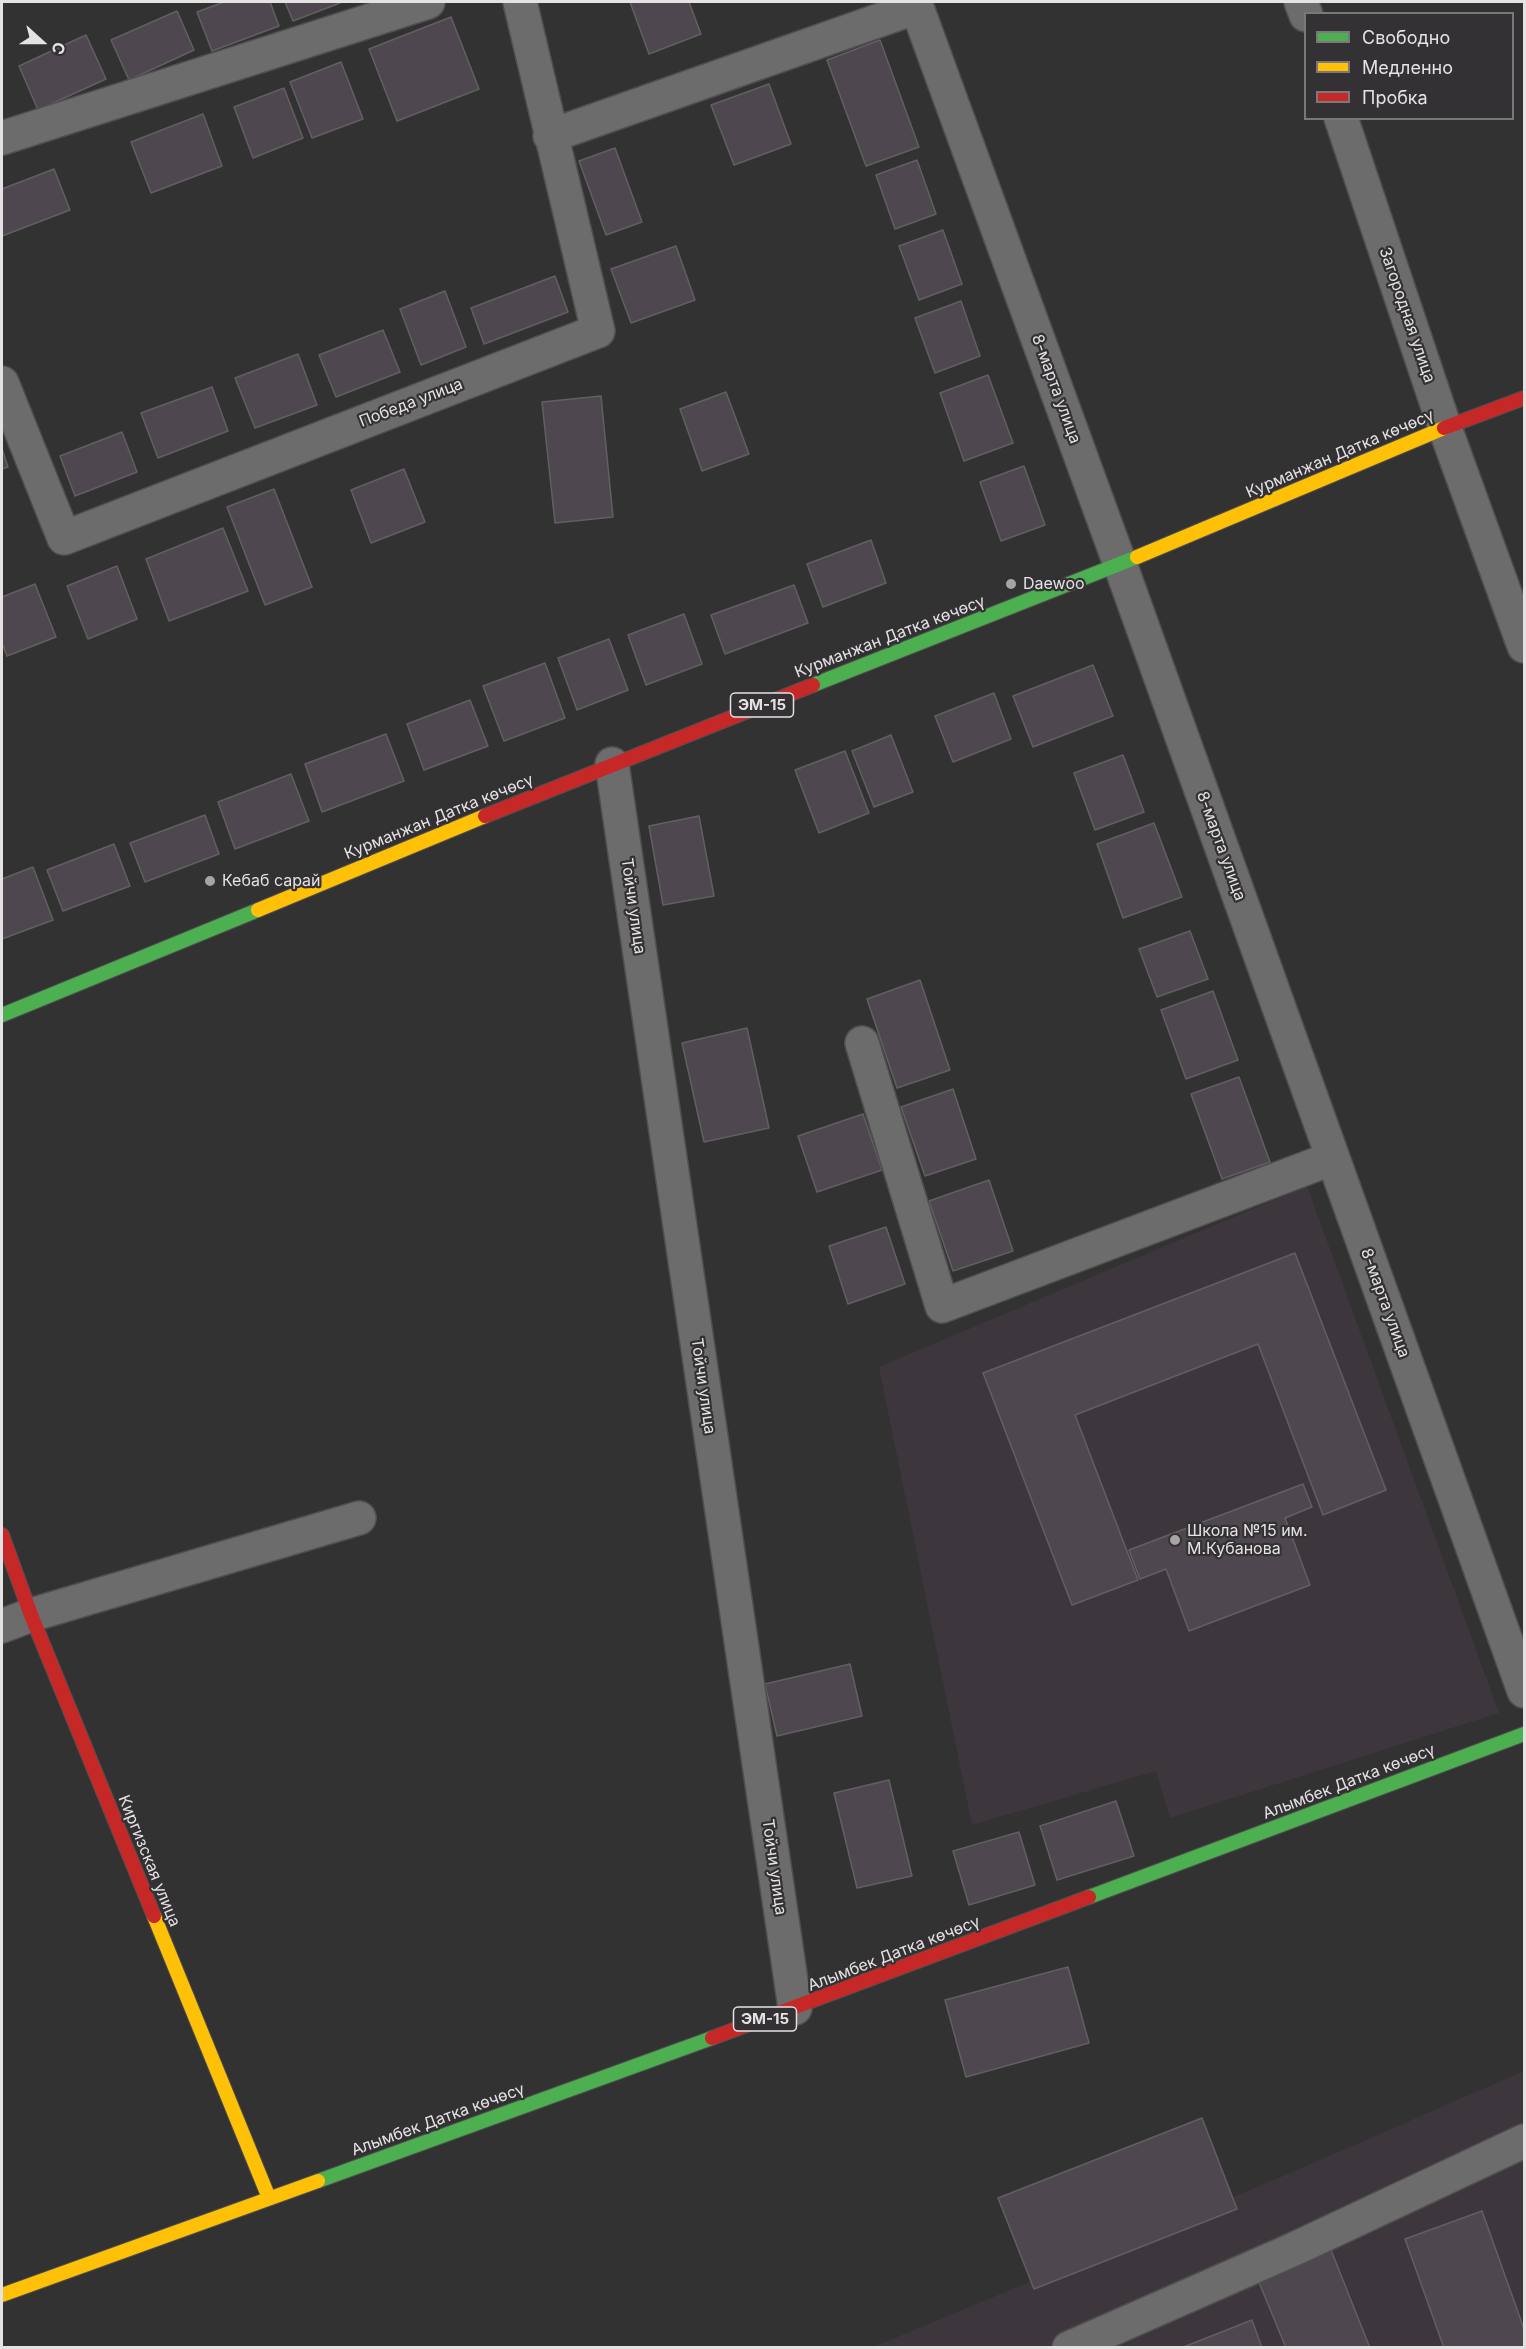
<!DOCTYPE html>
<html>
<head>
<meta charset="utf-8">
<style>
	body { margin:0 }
	#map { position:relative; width:1526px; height:2349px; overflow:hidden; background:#333233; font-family:Inter,sans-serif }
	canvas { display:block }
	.frame { position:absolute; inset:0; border:3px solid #e4e2e3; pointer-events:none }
	.legend { position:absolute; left:1304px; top:12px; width:210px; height:108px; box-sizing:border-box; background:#343134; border:2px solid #7a787a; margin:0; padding:8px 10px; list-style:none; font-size:18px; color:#e4e2e3 }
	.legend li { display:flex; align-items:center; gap:12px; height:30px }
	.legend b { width:30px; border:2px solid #7a787a }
	.north { position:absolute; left:12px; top:12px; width:60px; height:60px; -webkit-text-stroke:4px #343134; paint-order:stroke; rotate:111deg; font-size:16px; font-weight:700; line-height:24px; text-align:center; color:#e4e2e3 }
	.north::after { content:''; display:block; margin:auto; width:21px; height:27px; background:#e4e2e3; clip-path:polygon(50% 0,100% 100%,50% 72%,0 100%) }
</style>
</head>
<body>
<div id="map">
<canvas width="1526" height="2349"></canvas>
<div class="frame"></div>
<ul class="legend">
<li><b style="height:8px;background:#4caf50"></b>Свободно</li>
<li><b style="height:8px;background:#ffc107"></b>Медленно</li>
<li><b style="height:8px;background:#c62828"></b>Пробка</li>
</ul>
<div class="north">С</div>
</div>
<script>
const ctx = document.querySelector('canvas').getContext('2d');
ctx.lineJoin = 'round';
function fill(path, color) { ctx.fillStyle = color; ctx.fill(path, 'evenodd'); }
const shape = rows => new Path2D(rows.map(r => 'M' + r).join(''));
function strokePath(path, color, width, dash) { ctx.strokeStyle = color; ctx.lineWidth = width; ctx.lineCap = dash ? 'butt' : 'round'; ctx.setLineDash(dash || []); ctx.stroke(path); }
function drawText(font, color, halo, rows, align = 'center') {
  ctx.font = font + ' Inter,sans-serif'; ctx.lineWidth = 4.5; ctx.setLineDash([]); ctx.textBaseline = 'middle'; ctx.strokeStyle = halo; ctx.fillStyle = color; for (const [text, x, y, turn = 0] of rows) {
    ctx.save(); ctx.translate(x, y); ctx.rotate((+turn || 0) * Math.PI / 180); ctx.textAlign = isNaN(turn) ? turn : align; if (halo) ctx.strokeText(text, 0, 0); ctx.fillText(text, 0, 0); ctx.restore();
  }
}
fill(shape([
	[1307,1186,1499,1713,1170,1818,1156,1771,972,1825,879,1367],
	[1524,2071,1524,2347,871,2348,1288,2174]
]), '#3d363c');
const building = shape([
	[224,2,270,2,279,26,212,51,197,12,224,2],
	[285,2,340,2,340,3,293,21,285,2],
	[630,2,689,2,701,34,649,54,630,2],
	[177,11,194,50,129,80,111,40,177,11],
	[451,17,479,89,397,121,369,49,451,17],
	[86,35,106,79,38,110,19,66,86,35],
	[880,40,919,147,866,166,827,60,880,40],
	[341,62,363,119,312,138,290,82,341,62],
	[769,84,791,144,734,165,711,105,769,84],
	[284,88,303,138,253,158,234,107,284,88],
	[203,114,222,166,151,193,131,142,203,114],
	[615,148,642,222,606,235,579,161,615,148],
	[917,160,936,214,895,229,876,175,917,160],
	[54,169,70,210,2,236,2,189,54,169],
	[943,230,962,284,919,300,899,246,943,230],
	[676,246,695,300,631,323,611,269,676,246],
	[555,276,568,312,484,344,471,308,555,276],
	[445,291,466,347,421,365,400,309,445,291],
	[961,301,980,356,935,373,915,318,961,301],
	[383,330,400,372,336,397,319,355,383,330],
	[298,354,317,405,255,428,235,378,298,354],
	[988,375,1013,443,964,461,940,393,988,375],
	[212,387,228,431,158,458,141,413,212,387],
	[726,392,749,454,702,471,680,409,726,392],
	[601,396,613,517,555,523,542,402,601,396],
	[122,432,137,472,75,496,60,456,122,432],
	[2,449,8,467,2,469,2,449],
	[1024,466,1045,525,1001,541,980,482,1024,466],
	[404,469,425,522,371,543,351,490,404,469],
	[274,489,312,587,265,605,227,507,274,489],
	[223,528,248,591,169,621,146,559,223,528],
	[871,540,886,583,823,607,807,564,871,540],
	[117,566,137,619,88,639,67,586,117,566],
	[35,584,56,637,7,656,2,643,2,597,35,584],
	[794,585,808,623,725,654,711,615,794,585],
	[684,614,702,664,646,685,628,635,684,614],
	[609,639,628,690,577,710,558,658,609,639],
	[545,663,565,718,504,741,483,686,545,663],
	[1093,665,1113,716,1033,747,1013,696,1093,665],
	[994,693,1011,739,953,762,935,716,994,693],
	[470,700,488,746,424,770,407,724,470,700],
	[386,734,404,781,322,812,305,764,386,734],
	[891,735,913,792,874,807,852,751,891,735],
	[845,751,869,813,819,833,795,770,845,751],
	[1123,755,1144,812,1095,830,1074,773,1123,755],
	[291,774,309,821,235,849,218,802,291,774],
	[205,815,219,854,145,882,130,843,205,815],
	[699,816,714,896,663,905,649,826,699,816],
	[1154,823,1182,897,1123,918,1097,844,1154,823],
	[114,844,130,886,63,911,47,870,114,844],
	[33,867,53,920,2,939,2,879,33,867],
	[1190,931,1208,979,1157,997,1139,949,1190,931],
	[920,980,950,1070,897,1088,867,999,920,980],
	[1213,991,1238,1060,1186,1079,1161,1010,1213,991],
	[747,1028,769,1128,704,1142,682,1043,747,1028],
	[1239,1077,1270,1162,1222,1179,1191,1094,1239,1077],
	[953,1089,976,1159,925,1176,901,1107,953,1089],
	[863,1114,882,1170,817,1192,798,1136,863,1114],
	[989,1180,1013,1251,953,1271,929,1201,989,1180],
	[886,1227,905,1284,848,1304,829,1246,886,1227],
	[1295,1253,1386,1490,1323,1515,1258,1344,1075,1415,1138,1580,1072,1605,983,1373,1295,1253],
	[1303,1484,1312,1507,1285,1518,1310,1585,1189,1631,1166,1569,1140,1579,1129,1550,1303,1484],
	[850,1664,862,1716,777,1736,765,1684,850,1664],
	[889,1780,912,1876,857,1888,834,1793,889,1780],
	[1116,1801,1134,1856,1057,1880,1040,1826,1116,1801],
	[1019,1832,1035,1885,969,1905,953,1851,1019,1832],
	[1068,1967,1089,2043,966,2077,945,2000,1068,1967],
	[1202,2118,1237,2209,1034,2289,998,2198,1202,2118],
	[1482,2211,1524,2329,1524,2348,1444,2348,1405,2239,1482,2211],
	[1331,2250,1370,2348,1286,2348,1258,2280,1331,2250],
	[1252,2320,1262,2348,1181,2348,1252,2320]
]);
fill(building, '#4f474f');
strokePath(building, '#616061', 1.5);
const street = shape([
	[915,2,1120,564,1524,1691],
	[1301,2,1306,15],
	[1341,118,1445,428,1524,646],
	[550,136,917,7],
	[2,138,428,2],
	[2,383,64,538,598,331,520,2],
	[612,764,795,2008],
	[862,1043,942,1306,1333,1158],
	[2,1626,31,1615,359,1518],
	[1069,2348,1292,2250,1524,2141]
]);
const fast = shape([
	[813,685,1137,557],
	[2,1015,258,910],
	[1089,1897,1524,1734],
	[318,2181,712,2038]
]);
const slow = shape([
	[1137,557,1444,428],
	[258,910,485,816],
	[154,1916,269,2198],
	[2,2295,318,2181]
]);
const jam = shape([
	[1444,428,1524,398],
	[485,816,813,685],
	[2,1535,31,1615,154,1916],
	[712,2038,1089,1897]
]);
strokePath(street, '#4f4f4f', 36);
strokePath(fast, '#4f4f4f', 16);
strokePath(slow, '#4f4f4f', 16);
strokePath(jam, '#4f4f4f', 16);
strokePath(street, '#6c6c6c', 33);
strokePath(fast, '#4caf50', 14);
strokePath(slow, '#ffc107', 14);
strokePath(jam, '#c62828', 14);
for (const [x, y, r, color] of [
	[1011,584,6,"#a6a4a5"],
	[210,881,6,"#a6a4a5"],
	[1175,1540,6,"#a6a4a5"]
]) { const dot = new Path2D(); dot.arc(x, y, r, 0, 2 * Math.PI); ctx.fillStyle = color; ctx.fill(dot); strokePath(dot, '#343134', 2); }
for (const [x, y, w] of [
	[762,705,63],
	[765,2019,63]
]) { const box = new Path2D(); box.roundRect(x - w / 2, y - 12, w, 24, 4.5); ctx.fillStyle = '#343134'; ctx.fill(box); strokePath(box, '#e4e2e3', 1.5); }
drawText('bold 15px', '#e4e2e3', null, [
	["ЭМ-15",762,705],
	["ЭМ-15",765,2019]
]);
drawText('16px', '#e4e2e3', '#343134', [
	["Загородная улица",1407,315,71],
	["8-марта улица",1056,389,70],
	["Победа улица",411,403,-21],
	["Курманжан Датка көчөсү",1340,454,-23],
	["Курманжан Датка көчөсү",890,637,-21],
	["Курманжан Датка көчөсү",439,817,-22],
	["8-марта улица",1221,846,70],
	["Тойчи улица",633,906,82],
	["8-марта улица",1385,1303,70],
	["Тойчи улица",703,1386,82],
	["Алымбек Датка көчөсү",1349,1782,-21],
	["Киргизская улица",149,1861,68],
	["Тойчи улица",774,1867,82],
	["Алымбек Датка көчөсү",894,1954,-21],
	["Алымбек Датка көчөсү",438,2120,-20]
]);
drawText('16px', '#e4e2e3', '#343134', [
	["Daewoo",1023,584],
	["Кебаб сарай",222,881],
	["Школа №15 им.",1187,1531],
	["М.Кубанова",1187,1549]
], 'left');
</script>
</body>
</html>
